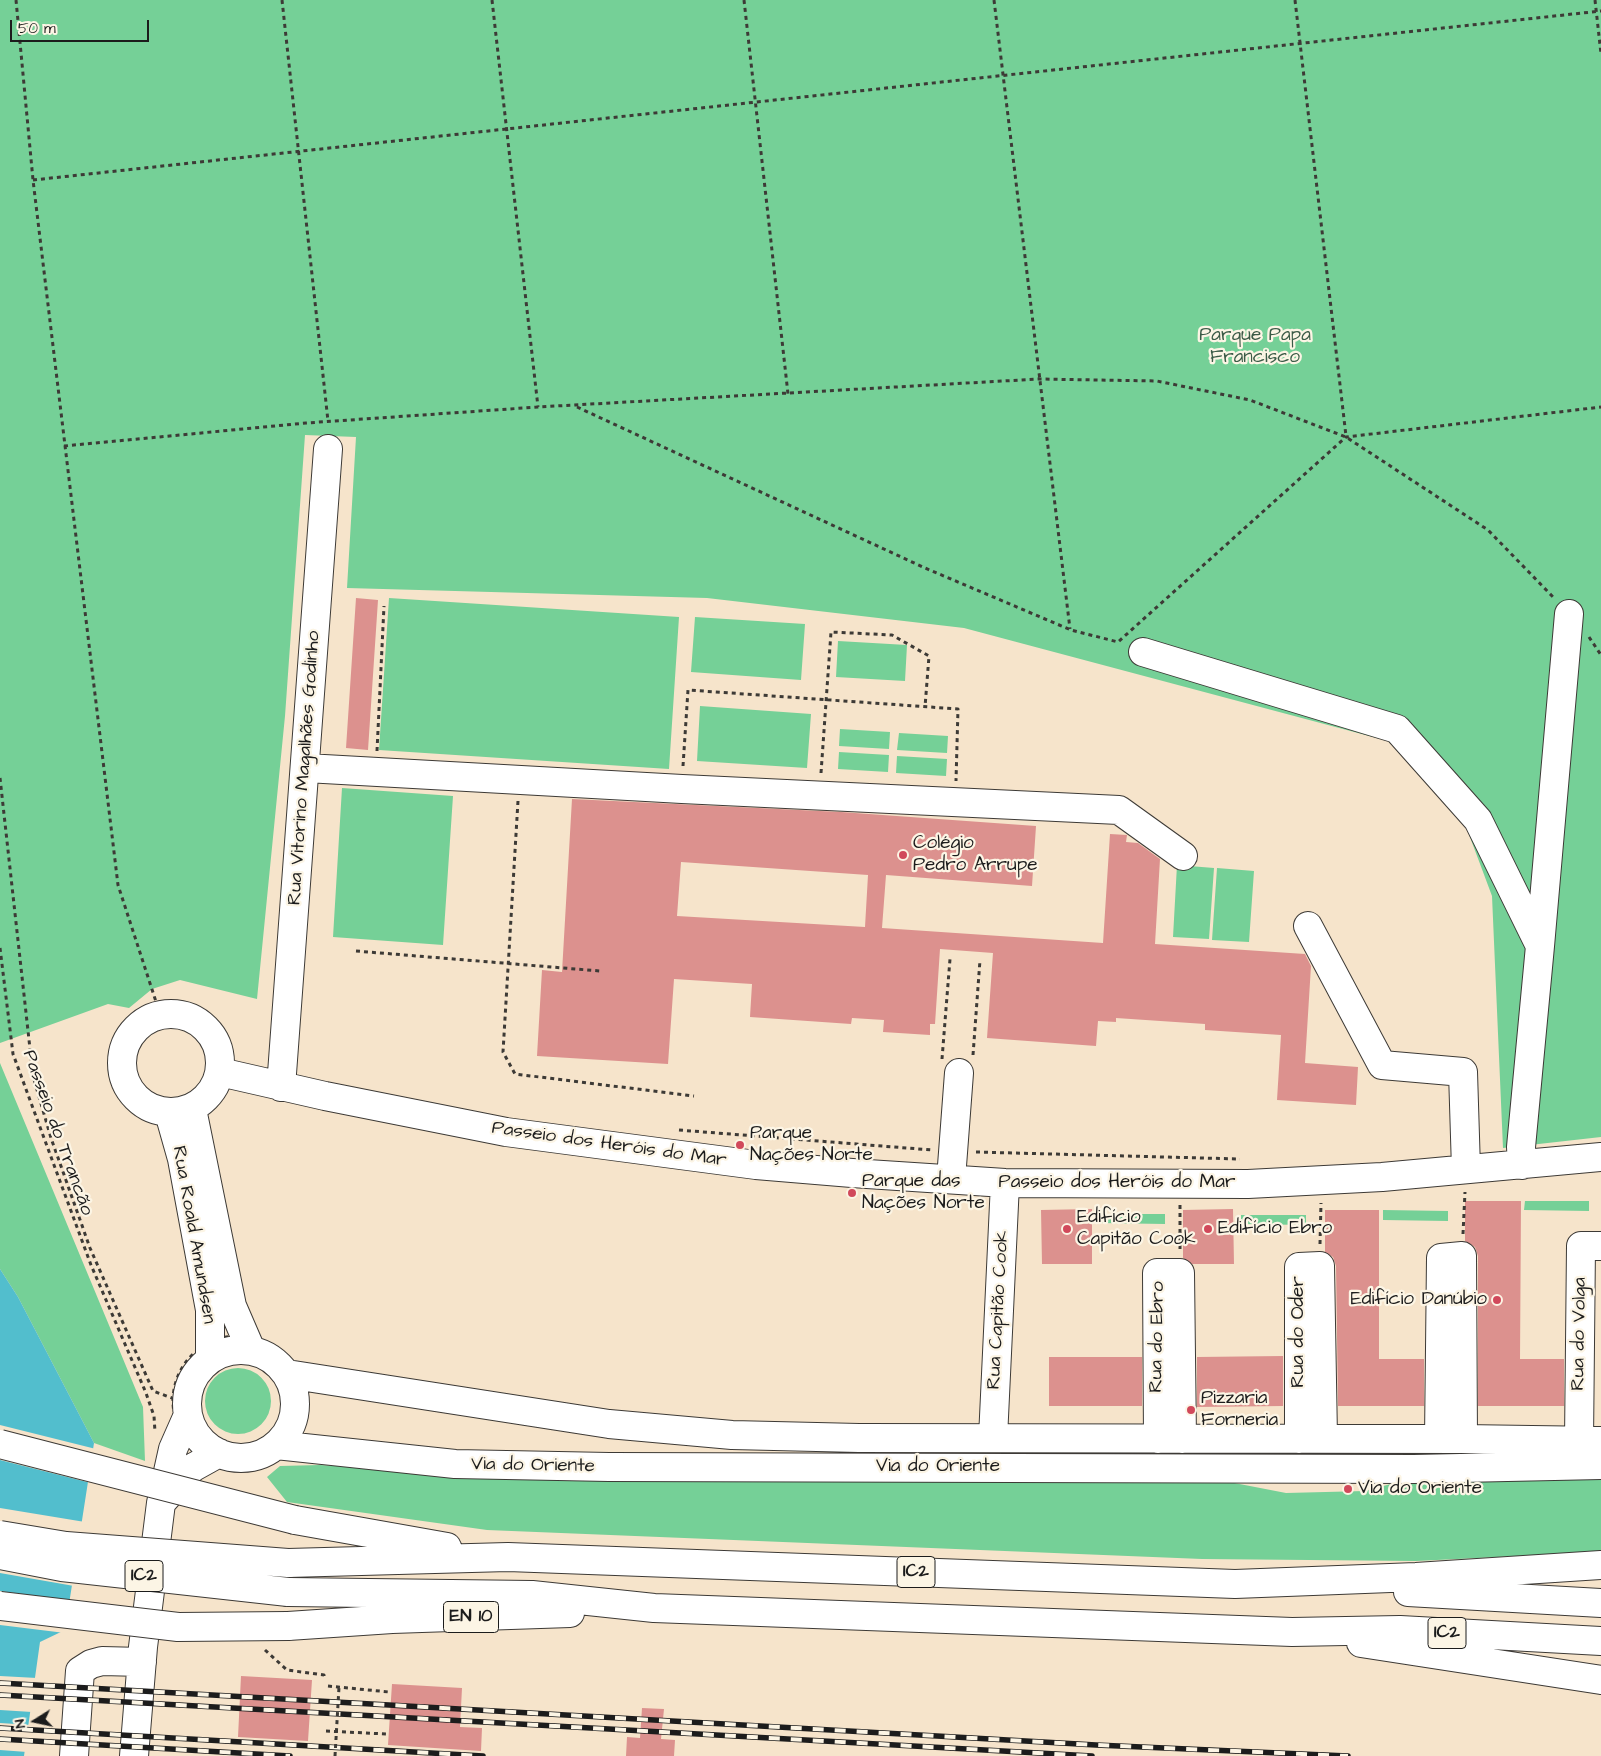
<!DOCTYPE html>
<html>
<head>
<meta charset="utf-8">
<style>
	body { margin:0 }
	#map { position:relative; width:1601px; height:1756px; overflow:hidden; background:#f6e4cb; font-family:"Architects Daughter",sans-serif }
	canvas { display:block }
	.north { position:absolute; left:10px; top:1696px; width:50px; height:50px; -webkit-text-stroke:4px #fcf5e5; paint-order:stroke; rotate:260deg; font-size:14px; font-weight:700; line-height:20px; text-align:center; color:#1c1c1c }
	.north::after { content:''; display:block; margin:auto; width:18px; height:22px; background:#1c1c1c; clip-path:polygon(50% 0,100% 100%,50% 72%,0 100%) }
	.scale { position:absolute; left:10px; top:20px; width:139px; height:22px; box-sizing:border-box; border:2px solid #1c1c1c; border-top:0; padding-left:6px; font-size:15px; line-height:18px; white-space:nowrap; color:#1c1c1c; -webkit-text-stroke:4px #fcf5e5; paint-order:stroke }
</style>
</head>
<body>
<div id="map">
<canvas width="1601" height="1756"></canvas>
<div class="north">N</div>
<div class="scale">50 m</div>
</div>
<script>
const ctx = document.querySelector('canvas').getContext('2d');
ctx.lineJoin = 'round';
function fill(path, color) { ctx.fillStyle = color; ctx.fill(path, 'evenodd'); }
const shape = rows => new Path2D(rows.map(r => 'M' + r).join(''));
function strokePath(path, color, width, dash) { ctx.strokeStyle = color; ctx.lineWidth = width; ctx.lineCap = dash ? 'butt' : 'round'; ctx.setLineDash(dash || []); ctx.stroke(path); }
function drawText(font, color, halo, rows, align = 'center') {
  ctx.font = font + ' "Architects Daughter",sans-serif'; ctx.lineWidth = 4.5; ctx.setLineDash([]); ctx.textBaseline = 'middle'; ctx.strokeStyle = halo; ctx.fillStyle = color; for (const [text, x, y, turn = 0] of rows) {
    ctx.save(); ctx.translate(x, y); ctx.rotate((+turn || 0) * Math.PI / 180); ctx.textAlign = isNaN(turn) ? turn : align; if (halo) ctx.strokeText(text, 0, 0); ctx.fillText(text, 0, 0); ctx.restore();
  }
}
fill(shape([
	[0,0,1601,0,1601,1137,1503,1148,1492,896,1461,813,1388,741,964,628,707,598,347,588,356,437,305,435,285,716,257,999,180,980,152,989,129,1008,108,1004,0,1043],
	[389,598,679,617,669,769,379,750],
	[695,617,805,624,801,680,691,672],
	[838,641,907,645,905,681,836,677],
	[700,706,811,714,807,768,697,761],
	[840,729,890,732,889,749,839,746],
	[899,733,948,736,947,753,897,750],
	[839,752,889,755,888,772,838,769],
	[897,756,947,759,946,776,896,773],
	[342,788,453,796,443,945,333,937],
	[1177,865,1214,868,1209,939,1173,937],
	[1217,868,1254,871,1249,942,1212,940],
	[0,1063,143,1407,145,1461,94,1443,18,1297,0,1269],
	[1525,1201,1589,1201,1589,1211,1524,1210],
	[1383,1210,1448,1211,1448,1221,1383,1220],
	[1100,1214,1165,1214,1165,1224,1100,1223],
	[1241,1215,1306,1215,1306,1225,1241,1224],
	'205 1401a33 33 0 1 1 66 0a33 33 0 1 1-66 0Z',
	[320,1465,454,1473,1224,1481,1286,1493,1365,1491,1409,1479,1601,1479,1601,1552,1416,1561,1202,1559,487,1530,287,1502,267,1477,280,1466]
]), '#75d097');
fill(shape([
	[0,1269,18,1297,94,1443,65,1630,40,1642,24,1756,0,1756]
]), '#52becd');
fill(shape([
	[0,1425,96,1449,91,1483,0,1460],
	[0,1508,85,1522,74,1586,0,1573],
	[0,1591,72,1601,67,1631,65,1633,0,1625],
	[0,1676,37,1678,32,1712,0,1710],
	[0,1723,31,1725,27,1752,0,1750]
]), '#f6e4cb');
fill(shape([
	[356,598,378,600,368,750,346,748],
	[572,799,841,812,1036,826,1032,886,886,875,882,928,1103,943,1110,834,1127,835,1126,842,1138,843,1160,859,1155,944,1305,954,1311,966,1305,1063,1358,1067,1356,1105,1277,1100,1281,1035,1205,1030,1205,1024,1116,1018,1116,1022,1098,1021,1096,1046,987,1038,993,953,940,949,935,1024,930,1024,930,1035,883,1032,884,1020,852,1018,851,1024,750,1017,752,984,674,979,668,1064,537,1056,542,970,562,972],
	[681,862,868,875,865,927,677,916],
	[1465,1201,1521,1201,1520,1359,1564,1359,1564,1406,1478,1406,1478,1256,1475,1247,1465,1241],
	[1092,1209,1092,1264,1042,1264,1041,1210],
	[1233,1209,1234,1264,1192,1264,1183,1258,1183,1210],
	[1325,1210,1379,1210,1379,1359,1424,1359,1424,1406,1338,1406,1336,1266,1333,1257,1325,1252],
	[1283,1356,1283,1406,1197,1407,1197,1357],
	[1049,1357,1142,1357,1142,1406,1049,1406],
	[241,1676,312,1680,308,1741,238,1737],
	[392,1684,462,1688,460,1727,482,1728,481,1751,388,1745],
	[642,1708,664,1709,661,1739,675,1740,674,1756,626,1756,627,1737,640,1738]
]), '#dc918e');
const minor = shape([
	[1143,652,1397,729,1478,820,1540,946,1521,1147,1522,1165],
	[306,768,682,789,1119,810,1183,856],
	[1308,926,1382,1065,1463,1072,1466,1169],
	[1540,946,1569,614],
	'122 1063a49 49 0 1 1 98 0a49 49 0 1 1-98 0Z',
	[220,1072,325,1096,506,1132,756,1165,852,1173,1005,1183,1248,1184,1382,1177,1601,1157],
	[281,1087,328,449],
	[192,1109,232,1306,251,1350],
	[169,1113,182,1159,210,1310,210,1359],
	[951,1179,959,1073],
	'187 1404a54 54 0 1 1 108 0a54 54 0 1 1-108 0Z',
	[287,1374,609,1424,732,1435,859,1438,1463,1439,1601,1441],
	[993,1438,1005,1183],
	[1158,1439,1157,1273,1180,1273,1182,1439],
	[1299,1439,1299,1267,1320,1266,1323,1438],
	[1439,1439,1441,1258,1462,1256,1463,1439],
	[1579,1441,1581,1246,1601,1246],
	[276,1445,455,1464,609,1467,1414,1469,1601,1465],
	[162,1502,192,1468,219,1453],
	[74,1756,80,1671,91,1664,102,1661,142,1662],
	[134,1756,143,1647,161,1503,173,1449,188,1415]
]);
const highway = shape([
	[295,1520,447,1547],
	[288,1563,508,1557,1235,1584,1416,1577,1601,1565],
	[288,1592,532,1595,654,1608,1292,1632,1400,1630,1601,1641],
	[1408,1592,1601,1603],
	[288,1626,392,1619,570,1613],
	[1361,1643,1601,1680]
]);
strokePath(minor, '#3d3a36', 30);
strokePath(highway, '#3d3a36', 30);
strokePath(shape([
	[16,0,33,180,118,885,160,1014],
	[282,0,328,421],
	[492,0,538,407],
	[744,0,788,394],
	[994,0,1070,629],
	[1295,0,1346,436],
	[1595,0,1601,54],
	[33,180,1601,11],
	[577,407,925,568,1071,630,1118,642,1346,437,1601,407],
	[64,446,306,423,538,407,1039,379,1157,381,1250,400,1346,437,1488,530,1555,599],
	[1589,637,1601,655],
	[377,751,384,606],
	[683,766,688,690,958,709,956,781],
	[821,773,831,632,892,635,929,656,925,707],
	[0,778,33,1076,51,1138,90,1248,153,1391,172,1398],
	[518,801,503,1052,515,1074,694,1096],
	[0,948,13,1054,91,1265,146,1393,154,1416,155,1432],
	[356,951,600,971],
	[973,1055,980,960],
	[942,1059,950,959],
	[679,1130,932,1150],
	[976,1152,1240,1159],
	[1180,1205,1180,1252],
	[1463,1234,1465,1192],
	[1320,1244,1321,1203],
	'173 1401a65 65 0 1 1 130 0a65 65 0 1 1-130 0Z',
	[265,1650,287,1670,324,1675,324,1680],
	[328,1686,389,1692],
	[326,1731,386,1734]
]), '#3d3a36', 3, [4, 4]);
strokePath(minor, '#fff', 28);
strokePath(highway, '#fff', 28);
const rail = shape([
	[0,1683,1096,1745,1348,1756],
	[0,1695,1092,1756],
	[0,1728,483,1756],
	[0,1739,290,1756]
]);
strokePath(rail, '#1c1c1c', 5.5);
strokePath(rail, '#fcf5e5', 4, [11]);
const highwayBridge = shape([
	[0,1444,295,1520],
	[0,1535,66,1546,288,1563],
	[0,1555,62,1567,288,1592],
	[0,1606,178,1627,288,1626]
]);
strokePath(highwayBridge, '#3d3a36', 30, []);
strokePath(shape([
	[335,1756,339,1687]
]), '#3d3a36', 3, [4, 4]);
strokePath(highwayBridge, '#fff', 28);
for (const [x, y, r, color] of [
	[903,855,5,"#d1495b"],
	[740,1145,5,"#d1495b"],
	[852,1193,5,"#d1495b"],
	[1067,1229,5,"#d1495b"],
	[1208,1229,5,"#d1495b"],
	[1497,1300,5,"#d1495b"],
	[1191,1410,5,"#d1495b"],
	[1348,1489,5,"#d1495b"]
]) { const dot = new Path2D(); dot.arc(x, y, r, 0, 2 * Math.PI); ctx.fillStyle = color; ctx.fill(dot); strokePath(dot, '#fcf5e5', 2); }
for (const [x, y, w] of [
	[916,1572,38],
	[144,1576,38],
	[471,1617,55],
	[1447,1633,38]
]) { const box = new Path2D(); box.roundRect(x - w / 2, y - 15.5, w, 31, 4); ctx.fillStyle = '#fcf5e5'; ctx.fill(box); strokePath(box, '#1c1c1c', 1); }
drawText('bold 18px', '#1c1c1c', null, [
	["IC2",916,1572],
	["IC2",144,1576],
	["EN 10",471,1617],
	["IC2",1447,1633]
]);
drawText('19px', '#3b5b47', '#fcf5e5', [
	["Parque Papa",1255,336],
	["Francisco",1255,358]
]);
drawText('19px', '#1c1c1c', '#fcf5e5', [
	["Rua Vitorino Magalhães Godinho",305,768,-86],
	["Passeio do Trancão",57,1133,70],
	["Passeio dos Heróis do Mar",609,1145,8],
	["Passeio dos Heróis do Mar",1117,1183],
	["Rua Roald Amundsen",193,1235,80],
	["Rua Capitão Cook",999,1310,-87],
	["Rua do Oder",1299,1332,-90],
	["Rua do Volga",1580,1334,-89],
	["Rua do Ebro",1158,1337,-89],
	["Via do Oriente",533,1466,1],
	["Via do Oriente",938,1467]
]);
drawText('19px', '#1c1c1c', '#fcf5e5', [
	["Colégio",913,844],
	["Pedro Arrupe",913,866],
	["Parque",750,1134],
	["Nações Norte",750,1156],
	["Parque das",862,1182],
	["Nações Norte",862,1204],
	["Edifício",1077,1218],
	["Capitão Cook",1077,1240],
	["Edifício Ebro",1218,1229],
	["Edifício Danúbio",1487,1300,"right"],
	["Pizzaria",1201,1399],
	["Forneria",1201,1421],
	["Via do Oriente",1358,1489]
], 'left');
</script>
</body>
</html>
